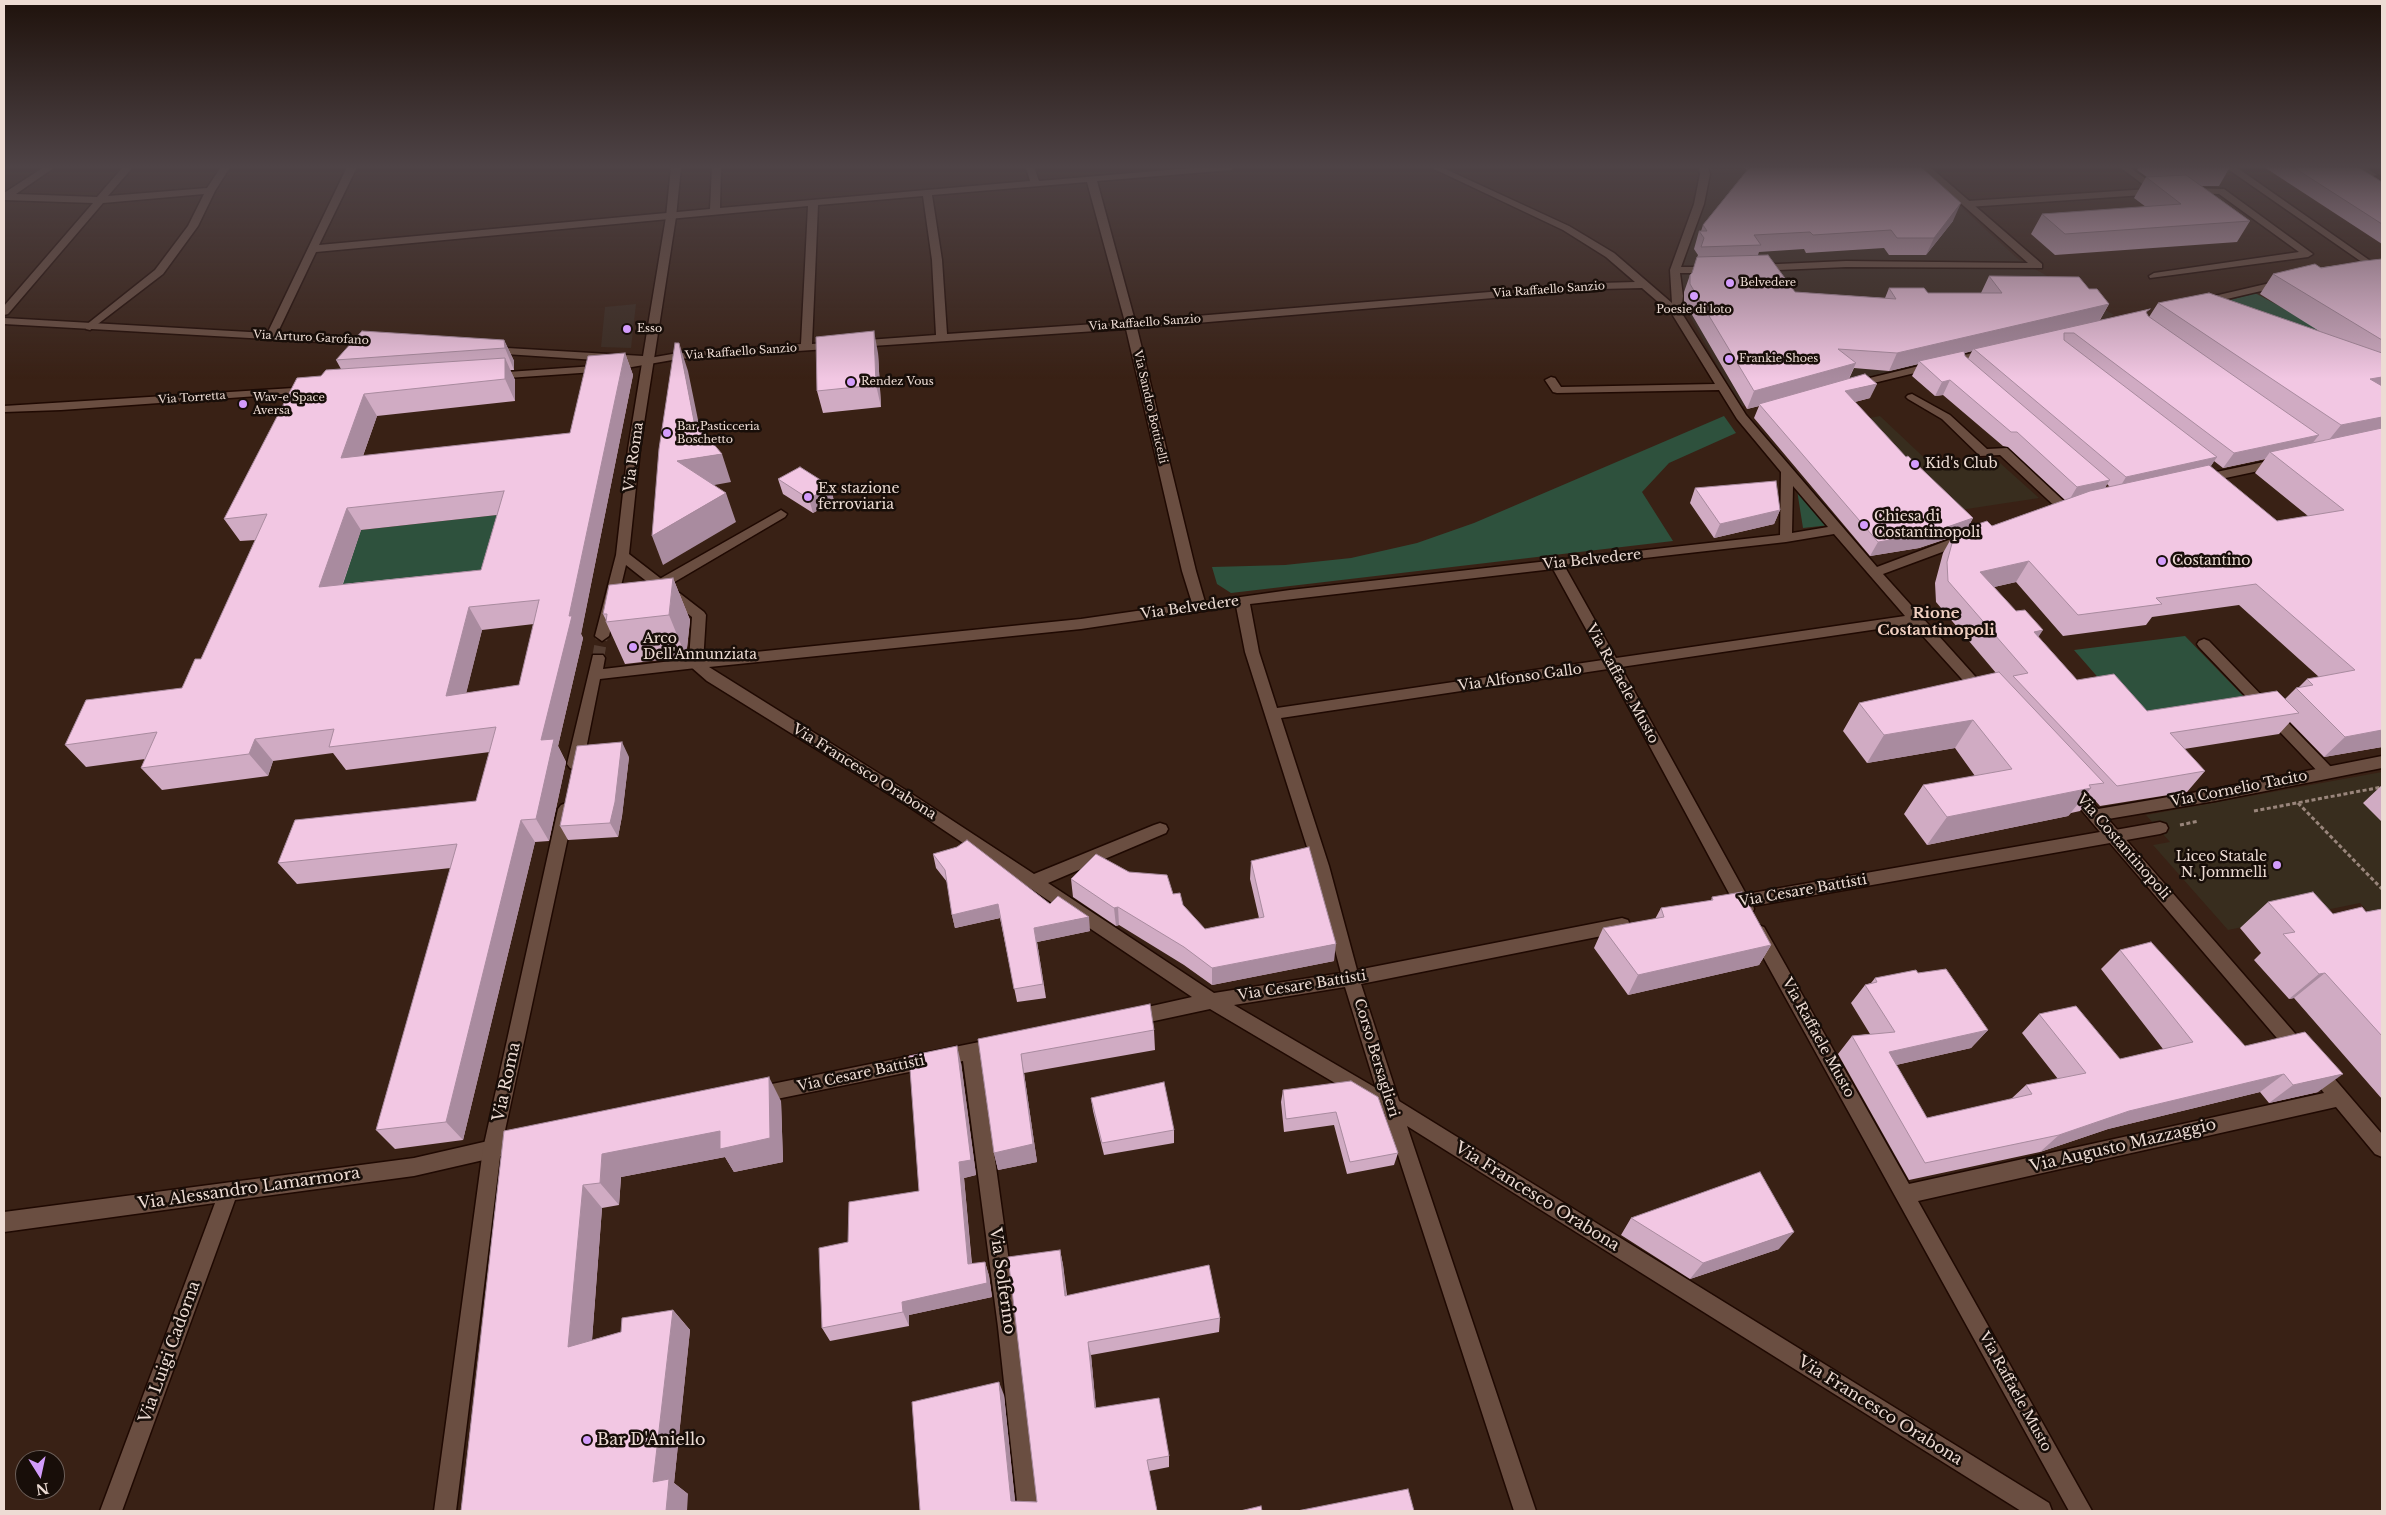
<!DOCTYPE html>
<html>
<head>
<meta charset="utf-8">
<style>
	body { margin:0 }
	#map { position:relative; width:2386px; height:1515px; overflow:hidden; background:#392115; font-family:"Libre Baskerville",serif }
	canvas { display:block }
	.frame { position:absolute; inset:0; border:5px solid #eddcd4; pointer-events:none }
	.north { position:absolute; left:15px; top:1450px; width:50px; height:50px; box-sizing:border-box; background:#180e09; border:1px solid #6d605a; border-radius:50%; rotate:170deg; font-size:14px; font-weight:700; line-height:20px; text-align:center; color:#eddcd4 }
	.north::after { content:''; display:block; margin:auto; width:18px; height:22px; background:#d39cfc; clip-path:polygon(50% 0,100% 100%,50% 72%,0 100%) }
</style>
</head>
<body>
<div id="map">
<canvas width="2386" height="1515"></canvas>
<div class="frame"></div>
<div class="north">N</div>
</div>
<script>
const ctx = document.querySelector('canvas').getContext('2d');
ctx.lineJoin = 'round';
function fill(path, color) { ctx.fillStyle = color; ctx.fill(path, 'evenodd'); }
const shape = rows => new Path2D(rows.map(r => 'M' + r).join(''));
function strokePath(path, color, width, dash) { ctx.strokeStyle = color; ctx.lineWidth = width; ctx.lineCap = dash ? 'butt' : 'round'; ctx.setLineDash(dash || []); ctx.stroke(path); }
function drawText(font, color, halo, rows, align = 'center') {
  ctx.font = font + ' "Libre Baskerville",serif'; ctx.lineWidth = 5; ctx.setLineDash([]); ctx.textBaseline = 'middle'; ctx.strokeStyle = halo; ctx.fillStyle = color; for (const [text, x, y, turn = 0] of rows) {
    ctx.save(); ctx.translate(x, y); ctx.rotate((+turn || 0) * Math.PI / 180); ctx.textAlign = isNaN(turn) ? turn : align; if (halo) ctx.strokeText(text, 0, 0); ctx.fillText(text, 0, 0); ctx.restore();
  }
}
fill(shape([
	[1709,167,1917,167,2018,259,2114,315,2096,324,1740,407,1680,298,1680,277,1711,175],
	[636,304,631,348,601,347,605,307]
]), '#3b2b21');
fill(shape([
	[1880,416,1934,467,1975,460,1981,465,2000,463,2039,498,1947,512,1855,421],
	[2382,772,2382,926,2360,903,2228,930,2153,845,2170,842,2146,815]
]), '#382d1e');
fill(shape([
	[2255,293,2322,329,2284,341,2195,310],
	[1724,416,1736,433,1669,463,1642,492,1673,541,1231,593,1217,584,1212,567,1285,565,1351,558,1417,543,1474,523],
	[1797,490,1830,525,1803,528],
	[515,513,493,592,334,609,361,530],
	[2185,636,2252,705,2136,721,2074,650]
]), '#2e513d');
strokePath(shape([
	[598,658,602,636]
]), '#543d32', 12, [12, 6]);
const lane = shape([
	[2120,167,2129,167,2163,191,2158,194,1968,207,1963,204,1968,201,2149,189,2120,167],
	[2355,167,2365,167,2377,175,2369,177,2355,167],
	[2204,639,2209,641,2332,768,2335,772,2332,776,2327,778,2322,776,2199,647,2197,644,2199,641,2204,639],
	[2160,822,2166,824,2168,828,2166,832,2160,834,2115,842,2109,840,2107,836,2109,832,2115,830,2160,822]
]);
const street = shape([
	[44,167,55,167,16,194,97,197,123,167,133,167,108,196,207,188,221,167,230,167,215,191,198,226,163,274,90,330,86,329,86,325,155,270,188,226,204,194,103,203,8,314,4,315,4,306,93,203,4,200,4,193,44,167],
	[347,167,357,167,319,245,710,209,712,167,721,167,720,208,1030,181,1026,167,1034,167,1039,181,1203,167,1235,167,1231,170,1097,181,1135,321,1600,283,1635,282,1606,257,1563,230,1430,167,1441,167,1569,226,1614,253,1672,303,1670,270,1694,204,1700,174,1699,167,1708,167,1710,174,1704,204,1681,267,1713,267,1718,270,1713,273,1680,273,1683,296,1681,312,1746,415,1877,567,1962,535,1972,535,1973,538,1972,541,1883,574,1991,694,1989,698,1984,699,1979,698,1912,624,1621,667,1746,894,2100,832,2068,794,2065,790,2068,786,2073,784,2078,786,2098,809,2215,789,2382,756,2382,768,2215,801,2108,819,2306,1046,2309,1052,2306,1058,2300,1060,2294,1058,2110,843,1753,906,1754,909,1752,914,1746,916,1740,914,1738,909,1728,911,1722,909,1720,904,1722,899,1731,897,1608,669,1281,718,1329,866,1357,970,1622,918,1628,920,1630,925,1628,930,1622,932,1361,984,1399,1101,2049,1503,2052,1511,2021,1511,1407,1126,1536,1511,1514,1511,1384,1112,1210,1009,1131,1026,1125,1024,1122,1018,1125,1012,1192,997,905,804,707,681,691,667,689,663,691,659,696,658,1081,619,1192,603,1182,571,1126,329,678,359,609,371,493,379,487,376,493,373,609,365,678,353,801,344,808,206,316,252,276,336,275,338,267,338,266,336,347,167],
	[1087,182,1125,322,947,334,942,260,932,195,1087,182],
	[923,196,932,260,936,335,812,344,818,205,923,196],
	[1642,288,1672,314,1715,384,1561,387,1555,378,1551,377,1545,380,1553,392,1557,393,1719,390,1737,419,1781,472,1780,535,1290,590,1205,602,1196,571,1137,328,1600,289,1642,288],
	[1793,486,1828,527,1792,533,1793,486],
	[1834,534,1905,616,1616,658,1565,567,1786,542,1834,534],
	[1553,569,1603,660,1277,708,1259,652,1250,604,1553,569],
	[1236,606,1245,652,1313,866,1341,973,1214,993,1048,883,1166,833,1168,829,1166,825,1160,823,1154,825,1034,874,915,796,709,667,1081,629,1236,606],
	[1345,987,1376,1088,1234,1005,1345,987],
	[1920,167,1930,167,2042,264,2042,268,1846,267,1756,271,1751,268,1756,265,1846,261,2028,263,1920,167],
	[2225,167,2236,167,2382,269,2382,276,2225,167],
	[2189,188,2224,189,2313,254,2308,257,2150,278,2149,276,2154,273,2299,252,2219,194,2186,193,2184,191,2189,188],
	[2283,280,2288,283,2287,285,2201,305,2196,302,2197,300,2283,280],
	[1989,349,1994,352,1993,354,1853,388,1847,385,1849,383,1989,349],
	[310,387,314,388,314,392,61,410,4,412,4,406,310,387],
	[1912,394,1950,415,1987,449,2007,448,2069,506,2071,509,2069,512,2061,512,2000,455,1980,456,1942,419,1908,399,1906,397,1908,395,1912,394],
	[2278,459,2284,463,2282,466,2202,483,2196,479,2202,475,2278,459],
	[781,510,787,514,785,517,666,587,656,587,654,584,656,581,781,510],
	[1758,925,1764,927,1909,1184,2324,1093,2306,1069,2309,1063,2315,1061,2321,1063,2382,1134,2382,1157,2375,1154,2336,1107,1918,1201,2092,1511,2069,1511,1752,937,1750,932,1752,927,1758,925],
	[999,1038,1005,1040,1008,1046,1005,1052,981,1058,1018,1327,1040,1511,1018,1511,998,1327,963,1061,757,1103,751,1101,748,1095,751,1089,757,1087,999,1038],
	[501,1138,508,1141,510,1147,508,1153,501,1156,414,1176,235,1200,122,1511,100,1511,215,1203,4,1232,4,1212,414,1158,501,1138]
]);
const secondary = shape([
	[671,167,681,167,676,217,640,449,629,554,704,612,706,615,703,663,701,667,696,668,600,679,583,764,580,768,575,770,570,768,567,764,593,655,603,655,605,658,603,669,689,659,692,617,626,565,609,636,602,641,595,636,616,555,628,449,642,363,490,353,485,350,490,347,643,356,666,217,671,167],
	[4,318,372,339,377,342,372,345,4,324,4,318],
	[566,803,571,805,574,809,501,1149,456,1511,434,1511,483,1149,558,809,561,805,566,803]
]);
strokePath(lane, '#1f0902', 3);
strokePath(street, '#1f0902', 3);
strokePath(secondary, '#1f0902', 3);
strokePath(shape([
	[2298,803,2382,889],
	[2254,811,2382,787],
	[2180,825,2199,821]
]), '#99857b', 3, [4, 2.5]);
fill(lane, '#6a4e41');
fill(street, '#6a4e41');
fill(secondary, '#6a4e41');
fill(shape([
	[1743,167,1921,167,1953,221,1926,255,1889,255,1884,248,1806,253,1804,249,1759,252,1758,255,1795,292,1885,298,1889,288,1928,293,1981,293,1989,276,2089,289,2109,304,2100,320,2147,314,2149,317,2158,303,2319,331,2260,294,2273,274,2382,259,2382,747,2324,757,2290,722,2279,734,2184,749,2205,771,2187,792,2100,806,2092,797,2080,811,2071,813,2068,816,1927,845,1904,814,1923,785,1975,776,1955,748,1867,763,1843,731,1859,703,1996,673,1936,602,1935,583,1943,553,1952,537,1919,548,1870,556,1754,418,1759,406,1747,409,1684,301,1684,292,1690,275,1692,273,1698,255,1694,249,1699,231,1701,231,1703,225,1747,170],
	[1972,351,1968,359,1965,356,1965,353],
	[1918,364,1912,376,1935,396,1943,395,2003,446,2008,447,2065,500,1992,526,1968,527,1973,518,1906,457,1855,402,1870,398,1849,379,1854,368,1889,371],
	[2265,459,2255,473,2308,516,2277,521,2210,467,2214,461,2223,468],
	[2107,484,2110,487,2105,488],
	[2016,582,2063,636,2146,625,2152,617,2239,605,2319,677,2307,679,2299,687,2296,688,2285,699,2147,711,2077,680,1994,587],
	[2139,167,2230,167,2219,186,2201,186,2250,221,2237,242,2055,255,2031,234,2042,214,2146,207,2134,198,2146,177,2147,177,2137,170],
	[2264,167,2358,167,2382,182,2382,244],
	[504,340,514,361,514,370,510,370,515,380,515,401,377,416,363,456,570,433,625,353,633,375,581,634,583,638,558,746,566,762,549,841,535,842,463,1140,395,1149,376,1130,451,868,297,884,278,863,476,801,490,752,346,770,333,753,273,761,268,776,162,790,141,768,145,759,86,767,65,745,182,688,201,659,256,540,240,541,224,519,321,376,341,369,336,360],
	[497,515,481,570,343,584,361,530],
	[534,624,519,685,466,693,482,630],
	[878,353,881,407,823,413,817,391],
	[778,479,830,486,834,501,813,513,783,494],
	[1695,488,1780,510,1774,524,1714,538,1690,503],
	[673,578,690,620,686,657,625,664,606,622,606,620,603,614],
	[629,757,622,816,618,837,568,840,560,826],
	[2382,785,2382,822,2363,803],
	[933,854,1050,904,1090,931,1037,942,1046,998,1017,1002,1000,918,955,928,952,915,947,882,936,868],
	[1251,861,1334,961,1212,985,1184,965,1119,925,1116,926,1073,897,1071,879,1173,894,1205,929,1259,918,1250,879],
	[1712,897,1771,945,1759,965,1628,995,1594,948,1603,928,1655,919,1661,908,1711,901],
	[2268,902,2333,914,2366,912,2382,909,2382,1099,2294,998,2289,999,2254,960,2261,953,2240,928],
	[2120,950,2245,1046,2318,1092,2269,1103,2260,1092,2108,1129,2040,1152,1909,1180,1838,1054,1852,1036,1870,1034,1851,1003,1865,985,1871,983,1875,978,1918,973,1988,1030,1971,1048,1896,1065,1927,1118,2011,1099,2026,1085,2058,1079,2022,1033,2039,1014,2120,1059,2163,1049,2101,969],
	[1154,1030,1155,1050,1024,1073,1037,1162,998,1170,994,1153,978,1039],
	[961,1063,976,1175,964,1178,972,1264,985,1262,989,1276,992,1297,909,1315,909,1326,830,1341,822,1328,848,1242,919,1191],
	[1283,1090,1378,1097,1398,1153,1394,1165,1347,1174,1334,1125,1284,1132,1281,1102],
	[1091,1098,1174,1130,1174,1143,1104,1155,1093,1111],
	[781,1101,783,1162,734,1172,725,1157,621,1177,619,1205,602,1208,592,1340,621,1332,673,1310,690,1330,674,1483,688,1494,461,1511,504,1131],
	[1631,1218,1779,1249,1690,1279,1621,1235],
	[1060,1250,1063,1265,1067,1295,1220,1318,1219,1332,1091,1355,1096,1408,1169,1456,1169,1467,1149,1471,1157,1511,920,1511,1004,1395,1015,1501,1037,1502]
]), '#d0abc3');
fill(shape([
	[1961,203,1953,221,1926,255,1934,238],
	[2109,304,2099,321,1974,349,1972,351,1921,363,1919,361,1918,364,1889,371,1897,353],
	[874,331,878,353,881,407,876,385],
	[504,340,514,361,514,370,505,348],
	[679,343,688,371,704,449,694,421],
	[625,353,633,375,581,634,583,638,558,746,566,762,549,841,536,819,541,740,569,616],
	[505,358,515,380,515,401,505,379],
	[1856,363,1848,380,1759,404,1759,406,1747,409,1754,391],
	[2382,377,2382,394,2370,379],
	[1950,380,1943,395,1935,396,1942,382],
	[1877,384,1870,398,1839,406,1845,391],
	[364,394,377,416,354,481,341,458],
	[2382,417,2382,435,2324,446,2341,425],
	[2319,435,2307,450,2270,452,2265,459,2223,468,2234,453],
	[722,454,731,482,687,490,677,461],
	[2217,457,2207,472,2117,492,2126,477],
	[2110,480,2100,495,2068,502,2077,487],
	[830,486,834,501,813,513,809,499],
	[726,493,736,522,663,565,652,536],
	[347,508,361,530,334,609,319,587],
	[1780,510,1774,524,1714,538,1720,524],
	[1973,518,1965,533,1955,532,1952,537,1919,548,1870,556,1878,542],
	[2029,561,2016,582,1968,593,1980,572],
	[673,578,690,620,686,657,669,615],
	[469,607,482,630,460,718,446,696],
	[2043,630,2029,651,2034,632],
	[1973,720,1955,748,1867,763,1884,735],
	[2382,730,2382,747,2324,757,2345,737],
	[255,739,273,761,268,776,249,754],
	[622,742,629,757,622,816,618,837,610,823],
	[2091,788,2068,816,1927,845,1947,817],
	[521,820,535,842,463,1140,446,1122],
	[998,904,1000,918,955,928,952,915],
	[1118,907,1119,925,1116,926,1114,908],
	[1089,917,1090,931,1037,942,1046,998,1034,928],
	[1336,944,1334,961,1212,985,1212,968],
	[1771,945,1759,965,1628,995,1638,975],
	[2325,973,2294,998,2289,999,2319,974],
	[1988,1030,1971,1048,1874,1070,1889,1052],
	[957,1046,961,1063,976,1175,964,1178,973,1279,968,1264,959,1162],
	[1021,1054,1024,1073,1037,1162,998,1170,994,1153],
	[2284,1074,2260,1092,2108,1129,2040,1152,2059,1135,2129,1111],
	[2343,1074,2318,1092,2269,1103,2293,1085],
	[769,1077,781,1101,783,1162,734,1172,725,1157,621,1177,619,1205,600,1183,602,1154],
	[583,1185,602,1208,590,1366,568,1347],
	[1794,1232,1779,1249,1690,1279,1703,1263],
	[1060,1250,1063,1265,1068,1310,1065,1296],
	[985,1262,989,1276,992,1297,909,1315,909,1326,903,1312,902,1302],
	[673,1310,690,1330,674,1483,688,1494,687,1511,666,1511,653,1482],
	[1088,1342,1091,1355,1097,1421,1095,1408],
	[999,1382,1004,1395,1016,1511,1011,1501]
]), '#a98b9f');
const building = shape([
	[1750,167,1921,167,1961,203,1934,238,1897,238,1891,230,1813,235,1810,232,1754,235,1761,245,1701,247,1704,238,1699,231,1707,231,1703,225,1750,167],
	[2293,167,2358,167,2382,182,2382,224,2293,167],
	[2186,175,2250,221,2065,234,2042,214,2181,204,2146,177,2186,175],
	[1768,255,1795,292,1896,299,1889,288,1924,288,1928,293,2002,293,1989,276,2079,277,2089,289,2097,289,2109,304,1897,353,1838,349,1856,363,1754,391,1690,284,1690,275,1692,273,1697,257,1768,255],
	[2382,259,2382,340,2273,274,2315,264,2321,268,2363,261,2382,259],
	[2209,293,2382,353,2382,377,2370,379,2382,386,2382,417,2341,425,2158,303,2209,293],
	[2150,309,2146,312,2148,316,2319,435,2234,453,2074,333,2064,333,2064,340,2217,457,2126,477,1974,349,2150,309],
	[362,331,504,340,505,348,336,360,362,331],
	[874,331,876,385,817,391,816,337,874,331],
	[675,343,679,343,694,421,722,454,677,461,726,493,652,536,659,449,675,343],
	[1964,351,1965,356,2110,480,2077,487,2017,432,2011,432,1950,380,1942,382,1919,361,1964,351],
	[625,353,569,616,572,616,541,740,554,739,536,819,521,820,446,1122,376,1130,457,844,278,863,295,820,476,801,496,727,329,747,334,729,255,739,249,754,141,768,157,732,65,745,86,700,182,688,195,659,201,659,267,514,224,519,297,378,321,376,326,370,505,358,505,379,364,394,341,458,570,433,588,356,625,353],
	[504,491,481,570,319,587,347,508,504,491],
	[539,600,519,685,446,696,469,607,539,600],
	[1865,374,1877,384,1845,391,1906,457,1908,456,1973,518,1927,534,1878,542,1759,404,1865,374],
	[2382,428,2382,730,2345,737,2296,688,2313,685,2307,679,2355,670,2256,584,2156,598,2162,604,2078,615,2029,561,1980,572,2016,611,2025,610,2043,630,2034,632,2077,680,2114,674,2147,711,2277,691,2299,713,2170,733,2205,771,2117,786,2013,676,2028,673,1948,581,1947,562,1955,532,1987,521,1992,526,2090,491,2209,465,2277,521,2344,510,2270,452,2382,428],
	[800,467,830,486,809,499,778,479,800,467],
	[1776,481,1780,510,1720,524,1695,488,1776,481],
	[673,578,669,615,606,622,607,614,603,614,609,585,673,578],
	[1999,672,2104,783,2089,785,2091,788,1947,817,1923,785,2012,769,1973,720,1884,735,1859,703,1999,672],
	[622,742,615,802,610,823,560,826,577,746,622,742],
	[967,840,1050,904,1058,896,1089,917,1034,928,1043,984,1014,989,998,904,952,915,945,870,933,854,957,847,967,840],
	[1309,847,1336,944,1212,968,1184,947,1118,907,1114,908,1071,879,1096,854,1129,872,1167,875,1173,894,1180,893,1183,905,1205,929,1264,917,1251,861,1309,847],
	[1742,892,1771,945,1638,975,1603,928,1664,917,1661,908,1713,900,1712,897,1742,892],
	[2313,892,2333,914,2362,907,2366,912,2382,909,2382,1036,2325,973,2319,974,2283,934,2295,932,2268,902,2313,892],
	[2151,942,2245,1046,2305,1032,2343,1074,2293,1085,2284,1074,2129,1111,2059,1135,1925,1163,1852,1036,1895,1032,1865,985,1877,982,1875,978,1916,970,1918,973,1946,969,1988,1030,1889,1052,1927,1118,2032,1094,2026,1085,2086,1073,2039,1014,2076,1006,2120,1059,2193,1042,2120,950,2151,942],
	[1150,1004,1154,1030,1021,1054,1033,1144,994,1153,978,1039,1150,1004],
	[957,1046,971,1160,959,1162,968,1264,985,1262,987,1283,902,1302,903,1312,822,1328,819,1248,848,1242,849,1202,919,1191,909,1056,957,1046],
	[769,1077,770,1138,720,1149,720,1131,602,1154,600,1183,583,1185,568,1347,621,1332,622,1318,673,1310,653,1482,669,1479,666,1511,461,1511,504,1131,769,1077],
	[1351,1081,1378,1097,1398,1153,1350,1162,1336,1112,1286,1119,1283,1090,1351,1081],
	[1164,1082,1174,1130,1102,1143,1091,1098,1164,1082],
	[1760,1172,1794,1232,1703,1263,1631,1218,1760,1172],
	[1060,1250,1065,1296,1209,1265,1220,1318,1088,1342,1095,1408,1159,1398,1169,1456,1147,1460,1157,1511,920,1511,912,1402,999,1382,1011,1501,1037,1502,1008,1257,1060,1250],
	[1408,1489,1414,1511,1297,1511,1408,1489],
	[1261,1506,1262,1511,1240,1511,1261,1506]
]);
fill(building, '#f2c7e3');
strokePath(building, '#a98b9f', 1);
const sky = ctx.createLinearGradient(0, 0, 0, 379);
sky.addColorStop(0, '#1f120c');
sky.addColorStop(0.44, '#4e4346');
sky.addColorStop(1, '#4e434600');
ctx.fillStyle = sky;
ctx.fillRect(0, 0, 2386, 379);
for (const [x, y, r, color] of [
	[1730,283,5,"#d39cfc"],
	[1694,296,5,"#d39cfc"],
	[627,329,5,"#d39cfc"],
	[1729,359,5,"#d39cfc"],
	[851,382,5,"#d39cfc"],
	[243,404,5,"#d39cfc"],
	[667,433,5,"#d39cfc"],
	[1915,464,5,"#d39cfc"],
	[808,497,5,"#d39cfc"],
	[1864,525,5,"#d39cfc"],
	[2162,561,5,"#d39cfc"],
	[633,647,5,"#d39cfc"],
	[2277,865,5,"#d39cfc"],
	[587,1440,5,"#d39cfc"]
]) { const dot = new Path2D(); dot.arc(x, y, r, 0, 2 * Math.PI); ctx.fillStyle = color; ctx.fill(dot); strokePath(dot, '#180e09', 2); }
drawText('11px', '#eddcd4', '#180e09', [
	["Belvedere",1740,283],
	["Poesie di loto",1694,310,"center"],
	["Esso",637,329],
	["Frankie Shoes",1739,359],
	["Rendez Vous",861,382],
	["Wav-e Space",253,398],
	["Aversa",253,411],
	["Bar Pasticceria",677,427],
	["Boschetto",677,440]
], 'left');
drawText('11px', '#eddcd4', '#180e09', [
	["Via Raffaello Sanzio",1549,290,-4],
	["Via Raffaello Sanzio",1145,323,-4],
	["Via Arturo Garofano",311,338,3],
	["Via Raffaello Sanzio",741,352,-4],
	["Via Torretta",192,398,-4],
	["Via Sandro Botticelli",1150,407,77]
]);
drawText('14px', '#eddcd4', '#180e09', [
	["Via Roma",634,457,-82],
	["Via Belvedere",1592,560,-6],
	["Via Belvedere",1190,608,-8],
	["Via Alfonso Gallo",1520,678,-8],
	["Via Raffaele Musto",1622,684,61],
	["Via Francesco Orabona",864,772,32],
	["Via Cornelio Tacito",2239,789,-11],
	["Via Costantinopoli",2123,847,49],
	["Via Cesare Battisti",1803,891,-10],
	["Via Cesare Battisti",1302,986,-9],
	["Via Raffaele Musto",1818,1038,61],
	["Corso Bersaglieri",1376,1058,73],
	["Via Cesare Battisti",861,1074,-12],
	["Via Raffaele Musto",2015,1392,61]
]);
drawText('14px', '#eddcd4', '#180e09', [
	["Kid's Club",1925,464],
	["Ex stazione",818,489],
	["ferroviaria",818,505],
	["Chiesa di",1874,517],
	["Costantinopoli",1874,533],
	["Costantino",2172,561],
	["Arco",643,639],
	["Dell'Annunziata",643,655],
	["Liceo Statale",2267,857,"right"],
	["N. Jommelli",2267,873,"right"]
], 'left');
drawText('bold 15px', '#f0cfc0', '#180e09', [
	["Rione",1936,614],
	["Costantinopoli",1936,631]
]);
drawText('16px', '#eddcd4', '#180e09', [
	["Via Roma",507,1082,-78],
	["Via Augusto Mazzaggio",2123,1146,-13],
	["Via Alessandro Lamarmora",249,1189,-8],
	["Via Francesco Orabona",1537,1197,32],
	["Via Solferino",1002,1281,82],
	["Via Luigi Cadorna",170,1352,-70],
	["Via Francesco Orabona",1880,1411,32]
]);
drawText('16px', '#eddcd4', '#180e09', [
	["Bar D'Aniello",597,1440]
], 'left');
</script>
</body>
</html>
